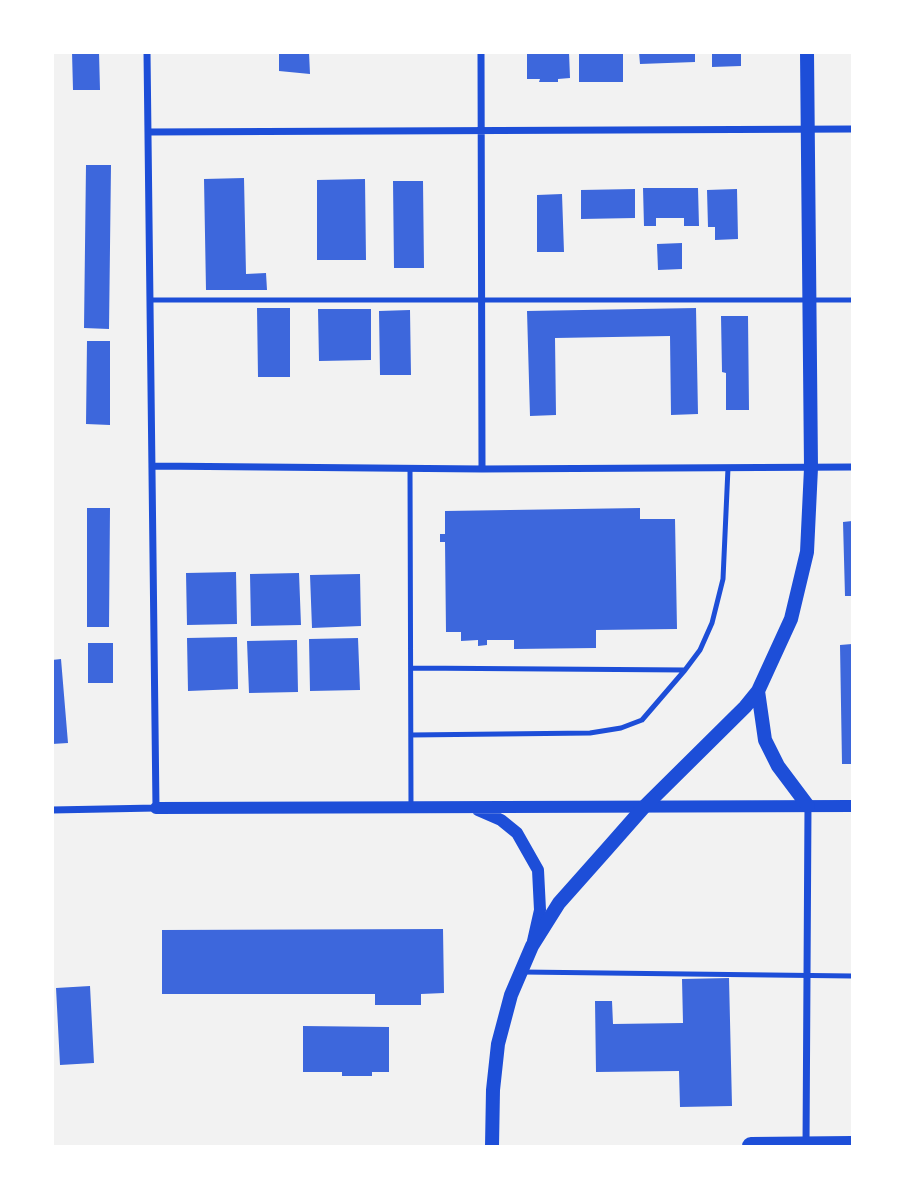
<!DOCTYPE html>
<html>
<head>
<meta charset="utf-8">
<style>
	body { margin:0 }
	#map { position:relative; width:905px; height:1199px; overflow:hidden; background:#f2f2f2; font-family:"Fira Sans",sans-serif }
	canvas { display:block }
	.frame { position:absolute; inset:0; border:54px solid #fff; pointer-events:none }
</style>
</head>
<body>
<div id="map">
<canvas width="905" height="1199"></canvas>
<div class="frame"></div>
</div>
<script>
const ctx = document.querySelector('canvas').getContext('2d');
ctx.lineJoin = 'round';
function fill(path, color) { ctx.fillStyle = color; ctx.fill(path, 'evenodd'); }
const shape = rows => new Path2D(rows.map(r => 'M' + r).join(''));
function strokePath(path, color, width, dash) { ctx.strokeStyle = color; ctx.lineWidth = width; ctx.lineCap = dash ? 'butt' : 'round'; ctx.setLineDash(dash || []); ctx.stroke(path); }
fill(shape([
	[72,52,99,52,100,90,73,90],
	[279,52,309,52,310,74,279,71],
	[527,52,569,52,570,78,558,79,558,82,539,82,540,79,527,79],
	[579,52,623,52,623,82,579,82],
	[639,52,695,52,695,62,640,64],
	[712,52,741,52,741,66,712,67],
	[86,165,111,165,109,329,84,328],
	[244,178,246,274,266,273,267,290,206,290,204,179],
	[365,179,366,260,317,260,317,180],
	[393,181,423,181,424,268,394,268],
	[643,188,698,188,699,226,684,226,684,218,656,218,656,226,644,226],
	[635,189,635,218,581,219,581,190],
	[737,189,738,239,715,240,715,227,708,227,707,190],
	[562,194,564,252,537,252,537,195],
	[682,243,682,269,658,270,657,244],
	[257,308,290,308,290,377,258,377],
	[696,308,698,414,671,415,670,336,555,338,556,415,530,416,527,311],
	[318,309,371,309,371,360,319,361],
	[410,310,411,375,380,375,379,311],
	[721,316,748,316,749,410,726,410,726,373,722,372],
	[87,341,110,341,110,425,86,424],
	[87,508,110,508,109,627,87,627],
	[640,508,640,519,675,519,677,629,596,630,596,648,514,649,514,640,487,640,487,645,478,646,478,640,461,641,461,632,446,632,445,542,440,542,440,534,445,534,445,511],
	[852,521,852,596,845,596,843,522],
	[236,572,237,624,187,625,186,573],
	[299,573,301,625,251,626,250,574],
	[360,574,361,626,312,628,310,575],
	[237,637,238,689,188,691,187,638],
	[358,638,360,690,310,691,309,639],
	[297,640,298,692,249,693,247,641],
	[88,643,113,643,113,683,88,683],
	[852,644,852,764,842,764,840,645],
	[61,659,68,743,52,744,52,660],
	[443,929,444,993,421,994,421,1005,375,1005,375,994,162,994,162,930],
	[729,978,732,1106,680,1107,679,1071,596,1072,595,1001,612,1001,613,1024,683,1023,682,979],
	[90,986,94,1063,60,1065,56,988],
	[303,1026,389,1027,389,1072,372,1072,372,1076,342,1076,342,1072,303,1072]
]), '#3d67dc');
strokePath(shape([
	[150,300,852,300],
	[410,468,411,808],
	[411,668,685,670,700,650,712,623,723,579,728,468],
	[411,735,590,733,621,728,642,720,685,670],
	[523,972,852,976]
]), '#1d4ed8', 5);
strokePath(shape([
	[481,52,482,469],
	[148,132,852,129],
	[153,466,482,469,852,467],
	[52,810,156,808,147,52],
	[806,1145,808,806]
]), '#1d4ed8', 7);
strokePath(shape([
	[156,808,852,806],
	[478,810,501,820,517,833,538,870,540,910,533,941]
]), '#1d4ed8', 12);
strokePath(shape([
	[758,691,765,740,778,766,808,806],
	[492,1146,493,1090,498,1044,511,995,532,946,559,903,607,849,644,807,745,707,758,691,791,619,807,552,811,468,807,52]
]), '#1d4ed8', 14);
strokePath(shape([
	[751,1146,852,1145]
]), '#1d4ed8', 18);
</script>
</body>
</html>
